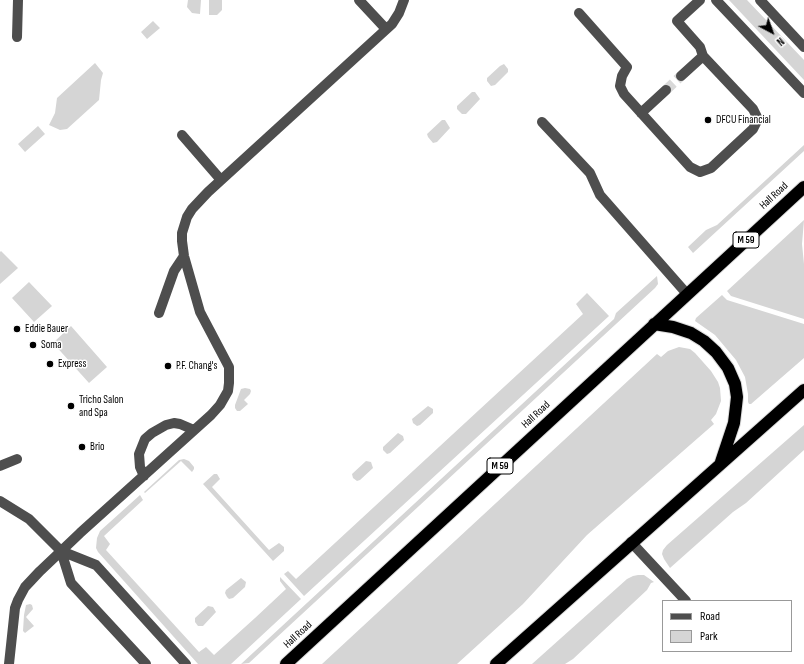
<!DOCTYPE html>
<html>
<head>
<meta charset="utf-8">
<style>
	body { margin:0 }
	#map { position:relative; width:804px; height:664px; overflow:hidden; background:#fff; font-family:"Sofia Sans Condensed",sans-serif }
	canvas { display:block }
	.legend { position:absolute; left:662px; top:600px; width:130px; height:52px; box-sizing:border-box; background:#fff; border:1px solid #999; margin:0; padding:5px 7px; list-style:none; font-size:12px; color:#000 }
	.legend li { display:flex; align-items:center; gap:8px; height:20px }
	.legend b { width:20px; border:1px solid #999 }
	.north { position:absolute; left:752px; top:12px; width:40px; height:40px; -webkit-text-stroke:3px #fff; paint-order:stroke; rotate:139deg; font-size:11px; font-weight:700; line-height:16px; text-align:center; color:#000 }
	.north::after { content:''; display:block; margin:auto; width:14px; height:18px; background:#000; clip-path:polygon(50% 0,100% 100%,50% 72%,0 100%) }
</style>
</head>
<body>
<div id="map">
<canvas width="804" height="664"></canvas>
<ul class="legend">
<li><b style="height:5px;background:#4e4e4e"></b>Road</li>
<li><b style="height:11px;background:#d5d5d5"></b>Park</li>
</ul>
<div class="north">N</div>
</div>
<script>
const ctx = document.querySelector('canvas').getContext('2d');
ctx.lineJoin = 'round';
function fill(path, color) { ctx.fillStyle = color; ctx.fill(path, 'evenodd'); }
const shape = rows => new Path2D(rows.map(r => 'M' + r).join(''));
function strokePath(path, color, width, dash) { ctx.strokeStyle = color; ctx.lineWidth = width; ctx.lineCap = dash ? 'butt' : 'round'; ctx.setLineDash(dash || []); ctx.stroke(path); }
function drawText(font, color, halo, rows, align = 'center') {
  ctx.font = font + ' "Sofia Sans Condensed",sans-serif'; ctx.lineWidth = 3; ctx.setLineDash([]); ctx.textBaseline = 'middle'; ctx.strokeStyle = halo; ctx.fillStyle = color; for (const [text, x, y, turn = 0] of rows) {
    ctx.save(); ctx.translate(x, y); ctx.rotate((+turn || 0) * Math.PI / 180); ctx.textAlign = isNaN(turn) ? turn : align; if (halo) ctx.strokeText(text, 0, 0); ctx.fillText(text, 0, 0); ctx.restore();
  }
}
fill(shape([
	[188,0,201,0,200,14,192,13,187,7],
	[209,0,222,0,222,10,217,15,209,15],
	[729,0,747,0,804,60,804,80],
	[153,21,160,28,147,39,141,32],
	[95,63,103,73,101,80,99,100,67,129,60,130,49,125,55,113,57,98],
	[504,64,508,69,508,72,495,85,491,86,487,81,487,78,500,66],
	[472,92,475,92,480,99,466,114,462,114,457,109,457,106],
	[442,120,445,120,450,128,437,142,433,143,428,137,427,134],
	[38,126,45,134,25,152,18,144],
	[804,145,804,151,693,253,688,247,706,230,717,225],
	[804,220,802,244,804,264,804,319,731,296,727,291],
	[1,251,18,268,0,284,0,252],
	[657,276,658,284,655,288,249,663,241,664,614,319,616,313],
	[29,282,52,306,34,322,12,298],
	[587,293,609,316,304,596,284,574,288,571,296,579,583,314,576,304],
	[722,295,727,300,804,324,804,358,751,404,749,404,748,402,748,394,745,377,736,360,715,335,695,321,696,318],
	[71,326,107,367,89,383,53,343],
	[679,347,690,349,695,353,711,371,718,382,720,388,721,401,716,414,711,420,714,424,587,535,523,604,457,664,322,664,657,354,661,357,668,351],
	[245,388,250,389,251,391,250,394,244,400,248,404,240,411,237,411,235,408,235,405,241,389],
	[428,406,433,409,433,413,420,425,417,426,413,423,412,419],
	[804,425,804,450,746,503,733,512,670,568,664,559,662,554,663,550,667,545],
	[398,433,403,436,404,440,390,453,387,454,383,450,383,447],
	[184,459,189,461,194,467,194,469,192,472,181,461,145,493,144,492,179,460],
	[366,461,371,462,373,468,360,480,357,481,353,478,352,474],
	[214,474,217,474,220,479,212,487,269,550,279,543,284,547,284,551,273,561,203,484],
	[140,495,143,500,104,536,110,544,106,550,199,652,206,647,214,655,255,618,286,589,280,581,280,577,301,599,231,664,198,664,98,552,96,548,97,538,100,531],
	[638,575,644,575,654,582,651,583,647,590,573,659,565,664,532,664,627,579,633,576],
	[241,578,246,582,245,587,233,598,229,599,227,597,225,593,226,590],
	[30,604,32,605,33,609,26,617,34,626,25,633,23,631,24,615,26,605],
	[208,606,213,607,216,612,203,626,198,626,195,622,195,618]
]), '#d5d5d5');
strokePath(shape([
	[666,90,681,76]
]), '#d9d9d9', 10, [10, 5]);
const highway = shape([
	[654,324,673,327,691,333,704,341,716,352,728,368,735,384,737,397,736,406,734,423,721,462],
	[286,664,804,187],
	[496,664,804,390]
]);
strokePath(highway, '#dbdbdb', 14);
strokePath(shape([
	[359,0,386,29],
	[716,0,804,93],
	[760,0,804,47],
	[579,13,627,67,622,76,620,86,624,94,690,167,700,172,711,168,753,129,758,119,753,109,703,56,700,47,677,21,700,0],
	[17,37,18,0],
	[681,76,703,56],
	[641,113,666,90],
	[542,122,590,173,600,195,687,294],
	[182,135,221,180],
	[159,313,174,271,184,256],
	[0,466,17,459],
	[144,476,140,467,139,454,145,439,152,433,166,425,174,423,180,424,194,430],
	[0,501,29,519,61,551,96,565,186,664],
	[631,542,686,601],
	[61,551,71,583,146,664],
	[9,664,15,608,18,600,25,587,40,571,80,533,211,415,220,405,228,391,229,383,229,367,200,312,184,256,182,241,182,233,187,217,192,209,208,192,392,24,399,13,404,0]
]), '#4e4e4e', 10);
strokePath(highway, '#000', 12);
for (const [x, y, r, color] of [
	[708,120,4,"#000"],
	[17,329,4,"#000"],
	[33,345,4,"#000"],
	[50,364,4,"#000"],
	[168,366,4,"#000"],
	[71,406,4,"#000"],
	[82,447,4,"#000"]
]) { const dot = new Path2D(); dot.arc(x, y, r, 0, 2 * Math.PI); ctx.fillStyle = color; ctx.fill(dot); strokePath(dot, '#fff', 1.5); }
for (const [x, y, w] of [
	[746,240,26],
	[500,466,26]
]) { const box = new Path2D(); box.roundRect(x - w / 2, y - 8, w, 16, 3); ctx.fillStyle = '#fff'; ctx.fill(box); strokePath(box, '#000', 1); }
drawText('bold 10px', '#000', null, [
	["M 59",746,240],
	["M 59",500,466]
]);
drawText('11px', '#000', '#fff', [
	["DFCU Financial",716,120],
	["Eddie Bauer",25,329],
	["Soma",41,345],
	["Express",58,364],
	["P.F. Chang's",176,366],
	["Tricho Salon",79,400],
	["and Spa",79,413],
	["Brio",90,447]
], 'left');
drawText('11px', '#000', '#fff', [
	["Hall Road",774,196,-43],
	["Hall Road",536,415,-43],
	["Hall Road",298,635,-43]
]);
</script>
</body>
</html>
